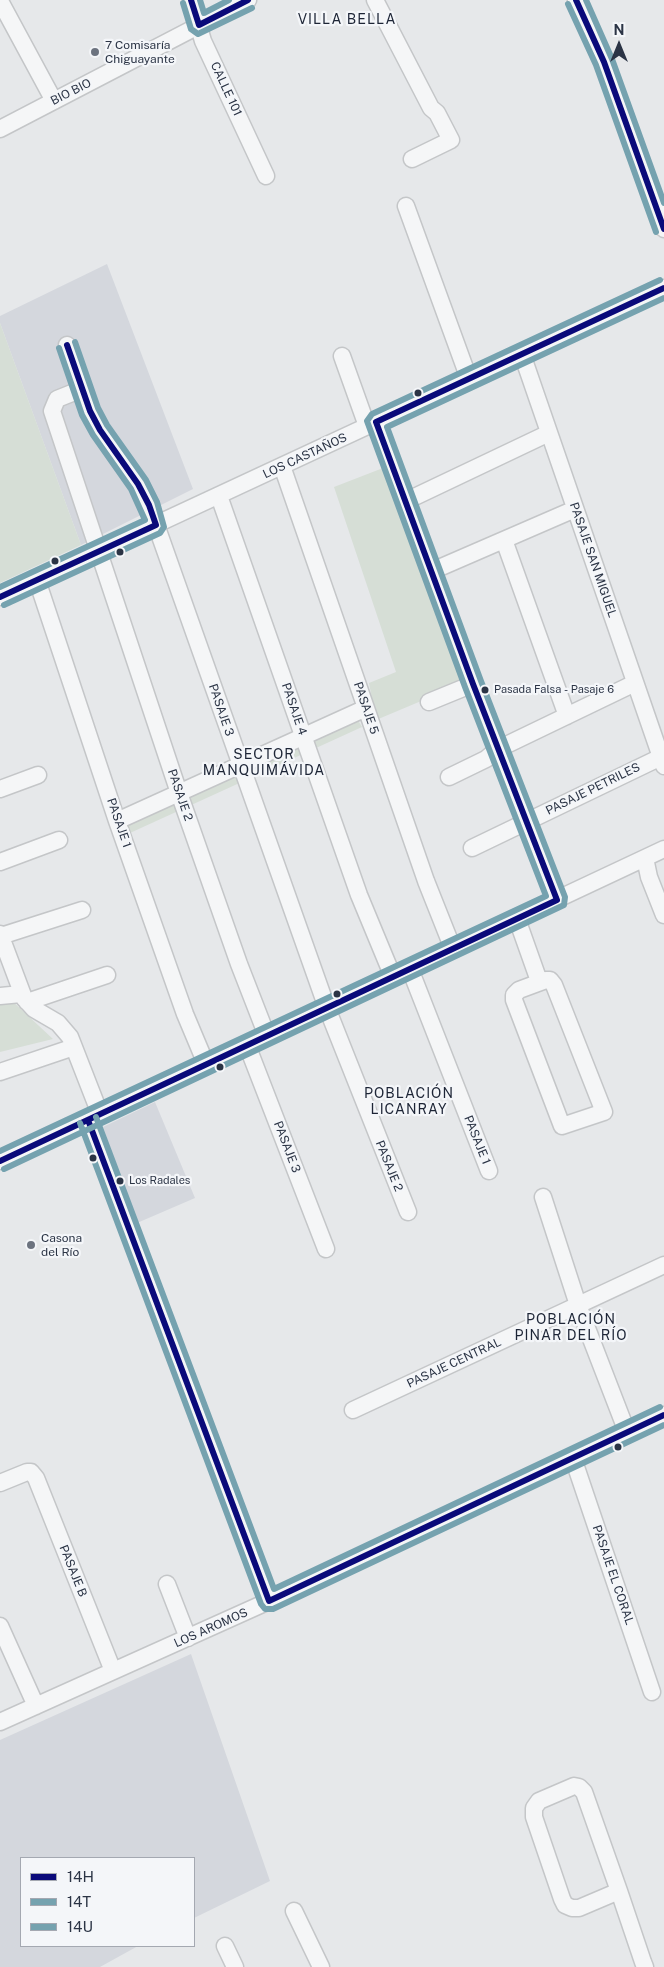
<!DOCTYPE html>
<html>
<head>
<meta charset="utf-8">
<style>
	body { margin:0 }
	#map { position:relative; width:664px; height:1967px; overflow:hidden; background:#e6e8ea; font-family:"Public Sans",sans-serif }
	canvas { display:block }
	.legend { position:absolute; left:20px; top:1857px; width:175px; height:90px; box-sizing:border-box; background:#f4f6f9; border:1px solid #a4a8b1; margin:0; padding:6px 9px; list-style:none; font-size:15px; color:#2b3445 }
	.legend li { display:flex; align-items:center; gap:10px; height:25px }
	.legend b { width:25px; border:1px solid #a4a8b1 }
	.north { position:absolute; left:594px; top:20px; width:50px; height:50px; -webkit-text-stroke:4px #f4f6f9; paint-order:stroke; rotate:0deg; font-size:14px; font-weight:700; line-height:20px; text-align:center; color:#2b3445 }
	.north::after { content:''; display:block; margin:auto; width:18px; height:22px; background:#2b3445; clip-path:polygon(50% 0,100% 100%,50% 72%,0 100%) }
</style>
</head>
<body>
<div id="map">
<canvas width="664" height="1967"></canvas>
<ul class="legend">
<li><b style="height:6px;background:#0a0a7a"></b>14H</li>
<li><b style="height:6px;background:#75a2af"></b>14T</li>
<li><b style="height:6px;background:#75a2af"></b>14U</li>
</ul>
<div class="north">N</div>
</div>
<script>
const ctx = document.querySelector('canvas').getContext('2d');
ctx.lineJoin = 'round';
function fill(path, color) { ctx.fillStyle = color; ctx.fill(path, 'evenodd'); }
const shape = rows => new Path2D(rows.map(r => 'M' + r).join(''));
function strokePath(path, color, width, dash) { ctx.strokeStyle = color; ctx.lineWidth = width; ctx.lineCap = dash ? 'butt' : 'round'; ctx.setLineDash(dash || []); ctx.stroke(path); }
function drawText(font, color, halo, rows, align = 'center') {
  ctx.font = font + ' "Public Sans",sans-serif'; ctx.lineWidth = 4.5; ctx.setLineDash([]); ctx.textBaseline = 'middle'; ctx.strokeStyle = halo; ctx.fillStyle = color; for (const [text, x, y, turn = 0] of rows) {
    ctx.save(); ctx.translate(x, y); ctx.rotate((+turn || 0) * Math.PI / 180); ctx.textAlign = isNaN(turn) ? turn : align; if (halo) ctx.strokeText(text, 0, 0); ctx.fillText(text, 0, 0); ctx.restore();
  }
}
fill(shape([
	[107,264,193,489,81,545,0,323,0,316],
	[155,1102,195,1198,137,1223,103,1127],
	[191,1654,270,1881,194,1918,194,1858,21,1858,21,1946,138,1946,100,1967,0,1967,0,1740]
]), '#d4d7dd');
fill(shape([
	[0,323,81,545,0,583],
	[383,468,464,683,376,720,369,683,396,672,334,487],
	[356,717,362,727,130,833,128,822],
	[10,999,53,1039,0,1052,0,1000]
]), '#d6ded6');
const minor = shape([
	[191,0,203,41,266,176],
	[375,0,431,108,437,113,451,140,412,159],
	[576,0,604,62,664,229],
	[0,1,54,101],
	[0,129,248,0],
	[406,206,469,379],
	[67,345,90,411,100,430,138,484,149,505,327,1008,408,1212],
	[522,354,664,766],
	[342,356,367,426],
	[82,389,57,399,52,411,179,793,239,964,267,1036],
	[376,422,473,684,557,900],
	[282,466,426,881,453,949],
	[219,496,359,895,393,977],
	[406,501,549,433],
	[504,540,567,716],
	[432,571,575,509],
	[37,580,117,821,185,1014,206,1064],
	[0,597,664,288],
	[429,702,473,684],
	[449,777,486,759,498,749,635,683],
	[0,789,38,775],
	[117,821,366,708],
	[472,848,661,757],
	[645,858,649,877,664,915],
	[0,862,59,840],
	[517,919,539,981],
	[0,934,24,998,34,1009,58,1023,70,1037,100,1114],
	[1,936,82,910],
	[410,969,489,1171],
	[546,980,550,980,554,985,604,1112,562,1126,514,1000,514,995,519,990,546,980],
	[0,996,21,994],
	[27,1002,107,975],
	[247,1045,326,1249],
	[0,1072,74,1047],
	[88,1120,269,1601],
	[0,1161,664,849],
	[543,1197,578,1305,627,1432],
	[353,1410,664,1265],
	[573,1458,652,1692],
	[0,1483,27,1472,31,1472,36,1478,113,1671],
	[167,1584,188,1638],
	[0,1626,36,1706],
	[0,1722,269,1601,664,1415],
	[619,1891,579,1908,572,1908,565,1905,562,1899,534,1817,534,1808,539,1801,574,1786,579,1787,584,1792,619,1891,643,1962,645,1967],
	[294,1911,321,1967],
	[225,1946,235,1967]
]);
strokePath(minor, '#c4c6c8', 19);
strokePath(minor, '#f5f6f7', 16);
strokePath(shape([
	[191,0,199,25,248,0],
	[576,0,604,62,664,229],
	[0,597,156,525,149,505,138,484,100,430,90,411,67,345],
	[88,1120,269,1601,664,1415],
	[0,1161,557,900,473,684,376,422,664,288]
]), '#0a0a7a', 6);
strokePath(shape([
	[183,3,191,29,198,34,252,8],
	[568,4,596,65,656,232],
	[4,605,160,533,164,527,157,502,146,480,107,425,98,408,75,342],
	[80,1123,261,1604,265,1609,273,1609,664,1425],
	[4,1169,564,905,565,897,481,681,387,427,664,298]
]), '#75a2af', 6);
strokePath(shape([
	[200,0,204,13,229,0],
	[586,0,612,59,664,203],
	[0,587,145,520,131,489,93,435,82,415,59,348],
	[96,1117,274,1589,660,1407],
	[0,1151,546,896,465,687,367,421,372,414,660,280]
]), '#75a2af', 6);
for (const [x, y, r, color] of [
	[95,52,5,"#6c737f"],
	[418,393,4.5,"#2b3445"],
	[120,552,4.5,"#2b3445"],
	[55,561,4.5,"#2b3445"],
	[485,690,4.5,"#2b3445"],
	[337,994,4.5,"#2b3445"],
	[220,1067,4.5,"#2b3445"],
	[93,1158,4.5,"#2b3445"],
	[120,1181,4.5,"#2b3445"],
	[31,1245,5,"#6c737f"],
	[618,1447,4.5,"#2b3445"]
]) { const dot = new Path2D(); dot.arc(x, y, r, 0, 2 * Math.PI); ctx.fillStyle = color; ctx.fill(dot); strokePath(dot, '#f4f6f9', 2); }
drawText('11px', '#2b3445', '#f4f6f9', [
	["Pasada Falsa - Pasaje 6",494,690],
	["Los Radales",129,1181]
], 'left');
drawText('12px', '#2b3445', '#f4f6f9', [
	["7 Comisaría",105,45],
	["Chiguayante",105,59],
	["Casona",41,1238],
	["del Río",41,1252]
], 'left');
drawText('12px', '#2b3445', '#f4f6f9', [
	["CALLE 101",226,89,65],
	["BIO BIO",71,92,-27],
	["LOS CASTAÑOS",305,456,-25],
	["PASAJE SAN MIGUEL",593,560,71],
	["PASAJE 5",366,708,71],
	["PASAJE 4",294,709,71],
	["PASAJE 3",221,710,71],
	["PASAJE PETRILES",593,789,-26],
	["PASAJE 2",180,795,71],
	["PASAJE 1",119,823,71],
	["PASAJE 1",477,1140,68],
	["PASAJE 3",287,1147,69],
	["PASAJE 2",389,1166,68],
	["PASAJE CENTRAL",454,1363,-25],
	["PASAJE B",73,1571,68],
	["PASAJE EL CORAL",613,1575,71],
	["LOS AROMOS",211,1628,-24]
]);
ctx.letterSpacing = '1px';
drawText('14px', '#1d2536', '#f4f6f9', [
	["VILLA BELLA",347,20],
	["SECTOR",264,755],
	["MANQUIMÁVIDA",264,771],
	["POBLACIÓN",409,1094],
	["LICANRAY",409,1110],
	["POBLACIÓN",571,1320],
	["PINAR DEL RÍO",571,1336]
]);
ctx.letterSpacing = '0px';
</script>
</body>
</html>
